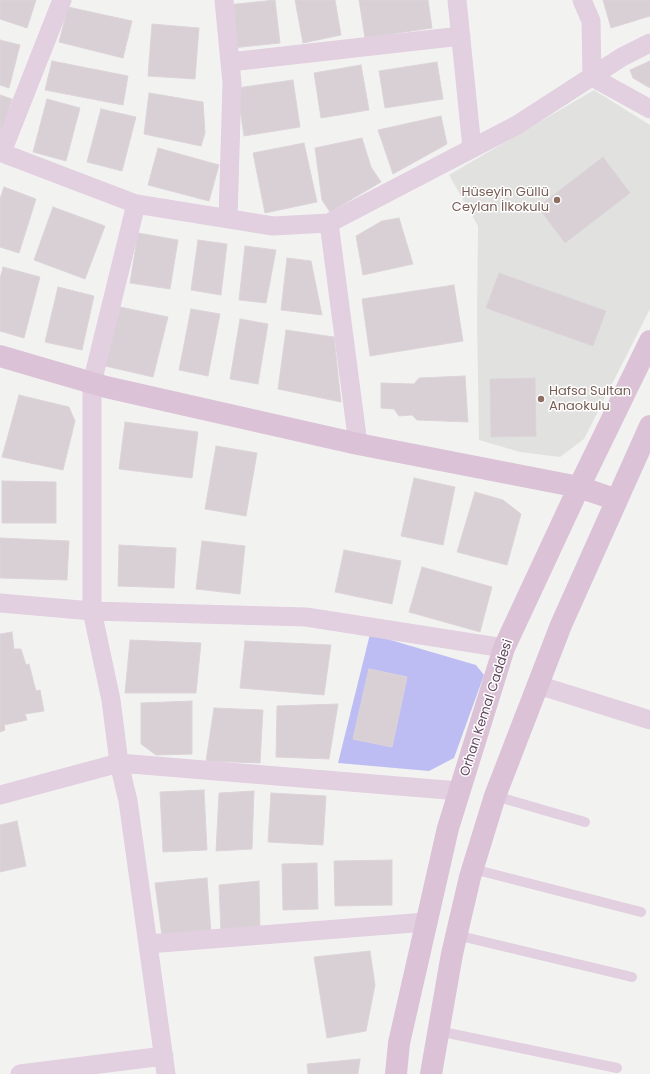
<!DOCTYPE html>
<html>
<head>
<meta charset="utf-8">
<style>
	body { margin:0 }
	canvas { display:block; background:#f2f3f1 }
</style>
</head>
<body>
<canvas width="650" height="1074"></canvas>
<script>
const ctx = document.querySelector('canvas').getContext('2d');
ctx.lineJoin = 'round';
function fill(path, color) { ctx.fillStyle = color; ctx.fill(path, 'evenodd'); }
const shape = rows => new Path2D(rows.map(r => 'M' + r).join(''));
function strokePath(path, color, width, dash) { ctx.strokeStyle = color; ctx.lineWidth = width; ctx.lineCap = dash ? 'butt' : 'round'; ctx.setLineDash(dash || []); ctx.stroke(path); }
function drawText(font, color, halo, rows, align = 'center') {
  ctx.font = font + ' Poppins,sans-serif'; ctx.lineWidth = 3; ctx.setLineDash([]); ctx.textBaseline = 'middle'; ctx.strokeStyle = halo; ctx.fillStyle = color; for (const [text, x, y, turn = 0] of rows) {
    ctx.save(); ctx.translate(x, y); ctx.rotate((+turn || 0) * Math.PI / 180); ctx.textAlign = isNaN(turn) ? turn : align; if (halo) ctx.strokeText(text, 0, 0); ctx.fillText(text, 0, 0); ctx.restore();
  }
}
fill(shape([
	[594,90,650,125,650,309,584,439,560,457,520,452,479,440,477,320,478,226,449,175]
]), '#e1e2e0');
fill(shape([
	[370,634,476,665,484,675,454,758,429,771,338,763]
]), '#bebdf3');
const building = shape([
	[0,0,36,0,27,28,0,19,0,0],
	[275,0,280,43,232,48,227,5,275,0],
	[295,0,335,0,341,35,303,43,295,0],
	[359,0,428,0,432,28,365,38,359,0],
	[603,0,650,0,650,16,611,28,603,0],
	[68,7,132,21,123,58,59,42,68,7],
	[152,24,199,28,195,79,148,76,152,24],
	[0,40,20,45,9,88,0,85,0,40],
	[52,61,128,76,123,105,45,90,52,61],
	[650,61,650,88,633,78,630,70,650,61],
	[437,62,443,99,385,108,379,71,437,62],
	[361,65,369,110,321,118,314,73,361,65],
	[293,80,300,127,244,136,237,88,293,80],
	[149,93,203,102,205,133,201,146,144,134,149,93],
	[0,95,12,99,0,135,0,95],
	[47,99,80,108,66,161,33,152,47,99],
	[101,109,136,117,122,171,87,162,101,109],
	[441,116,447,144,393,174,378,130,441,116],
	[362,138,371,167,381,182,330,212,322,200,315,148,362,138],
	[304,143,317,202,265,213,253,153,304,143],
	[158,148,219,165,209,201,148,185,158,148],
	[603,157,630,193,565,243,538,207,603,157],
	[4,187,36,199,19,253,0,247,0,199,4,187],
	[53,207,105,226,85,279,34,260,53,207],
	[399,218,413,264,363,275,356,236,382,221,399,218],
	[138,233,178,240,170,289,130,283,138,233],
	[198,240,227,244,221,295,191,290,198,240],
	[245,246,276,250,266,303,239,300,245,246],
	[287,258,311,261,322,315,281,310,287,258],
	[3,267,40,277,24,338,0,331,0,279,3,267],
	[499,273,606,311,593,346,486,308,499,273],
	[454,285,463,341,370,356,362,299,454,285],
	[58,287,94,296,82,350,45,342,58,287],
	[120,307,168,317,153,377,105,366,120,307],
	[191,309,220,314,208,376,179,370,191,309],
	[240,319,268,324,258,384,230,379,240,319],
	[286,330,334,337,341,402,278,389,286,330],
	[465,376,468,422,417,420,412,415,399,416,394,409,381,408,381,383,414,384,419,378,465,376],
	[535,378,536,436,491,437,490,379,535,378],
	[19,395,69,407,75,421,63,470,2,457,19,395],
	[125,422,198,432,192,478,119,469,125,422],
	[216,446,257,453,246,516,205,509,216,446],
	[414,478,455,487,443,545,401,536,414,478],
	[2,481,56,482,56,523,2,523,2,481],
	[475,492,503,500,521,514,507,565,457,552,475,492],
	[0,538,69,541,67,580,0,578,0,538],
	[202,541,245,546,240,594,196,589,202,541],
	[119,545,176,548,174,588,118,586,119,545],
	[344,550,401,561,392,604,335,592,344,550],
	[422,567,492,587,480,632,409,612,422,567],
	[12,632,14,649,21,649,26,665,29,664,36,691,40,690,44,711,25,714,27,720,4,725,5,730,0,732,0,634,12,632],
	[130,640,201,643,196,693,125,693,130,640],
	[245,641,331,645,324,695,240,688,245,641],
	[369,669,407,677,392,747,353,739,369,669],
	[192,701,192,754,156,755,141,744,141,703,192,701],
	[338,704,329,759,276,757,277,706,338,704],
	[214,708,263,710,260,763,206,761,214,708],
	[204,790,207,850,163,852,160,792,204,790],
	[254,791,252,849,216,851,219,793,254,791],
	[271,793,326,796,323,845,268,842,271,793],
	[17,821,26,866,0,872,0,825,17,821],
	[392,860,392,905,335,906,334,861,392,860],
	[317,863,318,909,283,910,282,864,317,863],
	[207,878,211,933,162,936,155,883,207,878],
	[259,881,260,930,221,932,219,885,259,881],
	[370,951,375,985,366,1031,327,1038,314,957,370,951],
	[360,1059,358,1074,308,1074,307,1064,360,1059]
]);
fill(building, '#d9d0d6');
strokePath(building, '#ddd4da', 1);
strokePath(shape([
	[495,796,585,822],
	[473,869,641,912],
	[456,935,632,977],
	[438,1031,617,1068]
]), '#e2cfe0', 10);
strokePath(shape([
	[224,0,232,83,228,219],
	[457,0,472,148],
	[582,0,591,21,592,77,650,109],
	[230,62,461,36],
	[0,152,136,204,273,226,329,223,517,125,622,57,650,43],
	[2,152,62,0],
	[136,204,92,383,92,611,111,700,119,763,128,801,166,1074],
	[329,223,358,444],
	[0,603,92,611,306,617,504,648],
	[538,685,650,720],
	[0,795,119,763,459,791],
	[148,944,426,922],
	[20,1074,164,1056]
]), '#e2cfe0', 19);
strokePath(shape([
	[0,356,106,387,358,444,579,487,617,500],
	[396,1074,399,1043,448,828,504,648,579,487,650,341],
	[431,1074,452,954,470,877,495,796,561,625,650,426]
]), '#dbc2d7', 22);
for (const [x, y, r, color] of [
	[557,200,4,"#8d6e63"],
	[541,399,4,"#8d6e63"]
]) { const dot = new Path2D(); dot.arc(x, y, r, 0, 2 * Math.PI); ctx.fillStyle = color; ctx.fill(dot); strokePath(dot, '#fff', 1.5); }
drawText('13px', '#785e54', '#fff', [
	["Hüseyin Güllü",549,193],
	["Ceylan İlkokulu",549,208],
	["Hafsa Sultan",549,392,"left"],
	["Anaokulu",549,407,"left"]
], 'right');
drawText('13px', '#60475e', '#fff', [
	["Orhan Kemal Caddesi",487,708,-72]
]);
</script>
</body>
</html>
